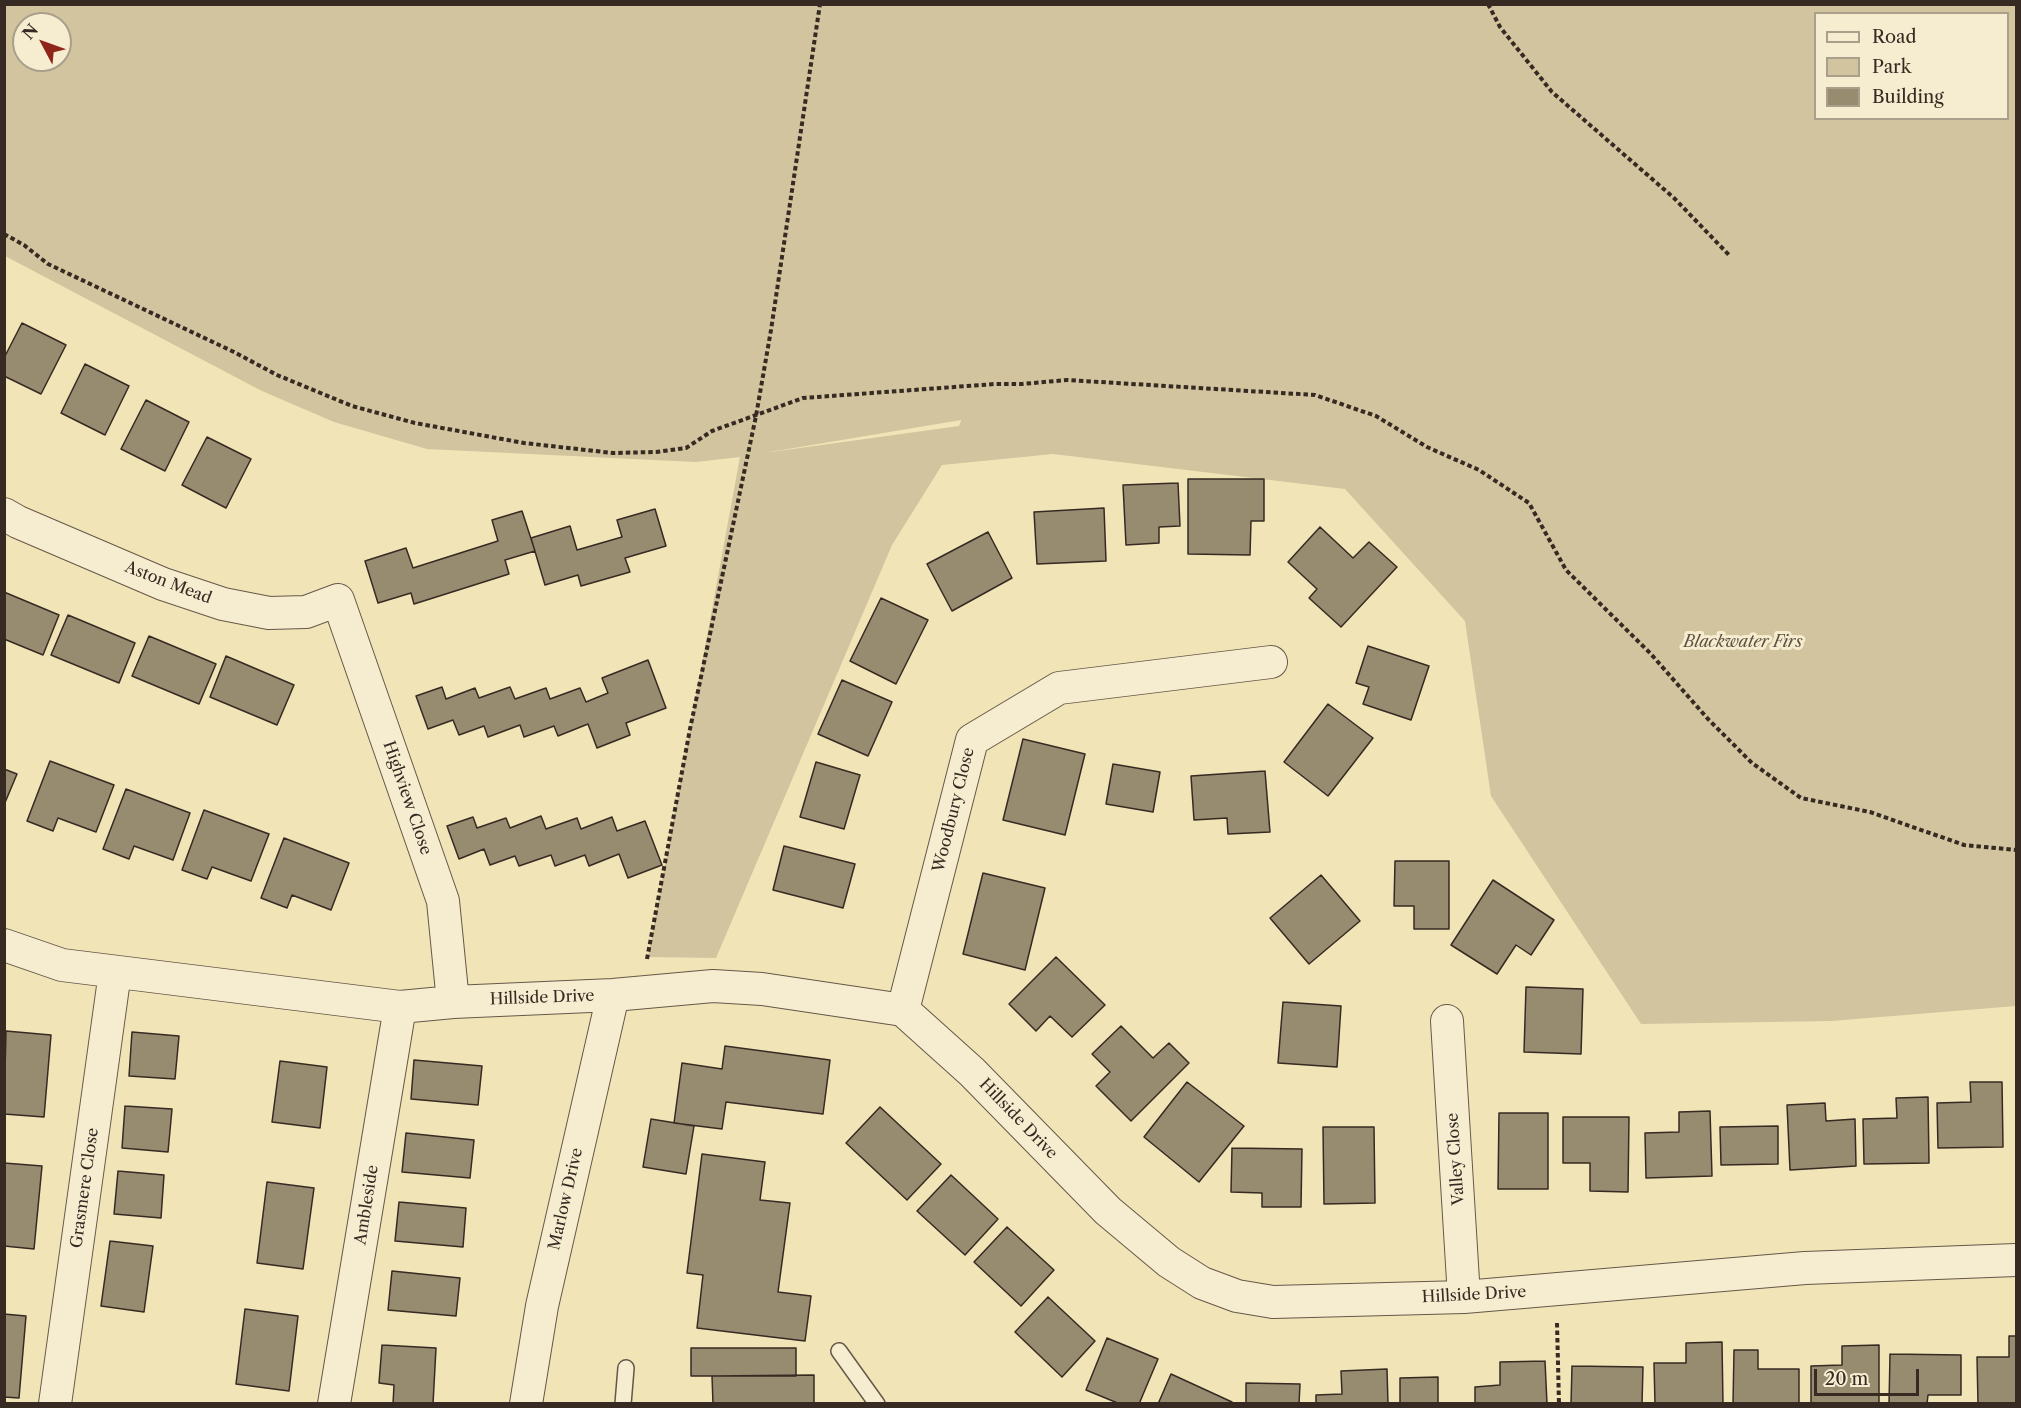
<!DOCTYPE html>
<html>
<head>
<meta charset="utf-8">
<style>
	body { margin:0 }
	#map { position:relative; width:2021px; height:1408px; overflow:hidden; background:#f1e4b7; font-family:"Libre Caslon Text",serif }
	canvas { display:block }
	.frame { position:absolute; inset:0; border:6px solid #362a23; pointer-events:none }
	.legend { position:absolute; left:1814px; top:12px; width:195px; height:108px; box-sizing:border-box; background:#f6edd0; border:2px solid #a99f8b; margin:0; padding:8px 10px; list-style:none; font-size:18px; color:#362a23 }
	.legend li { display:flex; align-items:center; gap:12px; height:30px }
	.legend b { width:30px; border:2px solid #a99f8b }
	.north { position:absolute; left:12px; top:12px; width:60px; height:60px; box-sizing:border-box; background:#f6edd0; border:2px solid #a99f8b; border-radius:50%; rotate:311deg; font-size:16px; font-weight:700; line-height:24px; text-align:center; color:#362a23 }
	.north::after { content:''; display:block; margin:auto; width:21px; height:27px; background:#8f2418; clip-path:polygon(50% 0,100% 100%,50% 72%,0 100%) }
	.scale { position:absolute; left:1814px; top:1369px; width:105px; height:27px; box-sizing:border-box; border:3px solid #362a23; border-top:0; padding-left:8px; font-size:18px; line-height:21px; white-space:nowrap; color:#362a23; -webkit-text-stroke:4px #f6edd0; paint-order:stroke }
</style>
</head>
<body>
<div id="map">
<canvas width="2021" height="1408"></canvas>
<div class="frame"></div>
<ul class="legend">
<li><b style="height:8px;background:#f6edd0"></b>Road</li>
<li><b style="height:16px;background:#d1c49e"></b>Park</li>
<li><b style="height:16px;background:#978b70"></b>Building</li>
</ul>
<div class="north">N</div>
<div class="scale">20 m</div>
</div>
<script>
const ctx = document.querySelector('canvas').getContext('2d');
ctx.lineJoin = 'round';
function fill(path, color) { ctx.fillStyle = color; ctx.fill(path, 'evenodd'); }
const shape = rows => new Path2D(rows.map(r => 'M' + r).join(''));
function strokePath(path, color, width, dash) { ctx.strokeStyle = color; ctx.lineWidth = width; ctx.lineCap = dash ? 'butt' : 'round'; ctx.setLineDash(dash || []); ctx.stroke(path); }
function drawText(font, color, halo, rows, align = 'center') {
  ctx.font = font + ' "Libre Caslon Text",serif'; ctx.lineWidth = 6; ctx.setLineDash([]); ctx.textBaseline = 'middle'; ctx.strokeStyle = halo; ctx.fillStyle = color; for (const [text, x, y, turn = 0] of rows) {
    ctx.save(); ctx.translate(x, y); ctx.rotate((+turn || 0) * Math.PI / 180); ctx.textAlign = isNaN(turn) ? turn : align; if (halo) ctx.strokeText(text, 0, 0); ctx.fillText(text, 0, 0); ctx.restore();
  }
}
fill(shape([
	[4,5,2016,5,2016,1006,1831,1021,1641,1024,1491,796,1465,621,1345,489,1053,454,942,465,892,545,716,958,648,957,740,457,696,462,427,449,334,422,262,391,5,256],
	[1816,14,2008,14,2008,118,1816,118],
	[24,24,60,24,60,60,24,60],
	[961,421,959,426,764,453,961,420]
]), '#d1c49e');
const building = shape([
	[22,323,66,345,41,394,4,376,4,358,22,323],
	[85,364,129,386,105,435,61,413,85,364],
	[146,400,189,422,165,471,121,449,146,400],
	[207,437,251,459,226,508,182,485,207,437],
	[1188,479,1264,479,1264,521,1251,521,1250,555,1188,554,1188,479],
	[1178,483,1180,526,1159,527,1159,543,1126,545,1123,485,1178,483],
	[1104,508,1106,561,1037,564,1034,512,1104,508],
	[655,509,666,546,625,558,630,572,581,586,578,575,545,585,531,538,570,526,577,550,622,537,617,520,655,509],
	[522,511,535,551,505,560,509,574,414,604,411,593,378,603,365,561,406,548,413,568,498,541,492,520,522,511],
	[1320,527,1353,558,1369,542,1397,567,1341,627,1309,598,1317,589,1288,562,1320,527],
	[988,532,1012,578,952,611,927,564,988,532],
	[4,592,59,615,43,655,4,639,4,592],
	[881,598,928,620,896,684,850,661,881,598],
	[68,615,135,643,119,683,51,655,68,615],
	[149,636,216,664,199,704,132,676,149,636],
	[1368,646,1429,666,1411,720,1363,704,1369,687,1356,683,1368,646],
	[226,656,294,685,277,725,210,697,226,656],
	[648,660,666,708,626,723,630,735,597,748,588,724,558,736,554,726,524,737,520,725,488,737,484,726,459,735,453,720,428,729,416,696,442,687,446,699,475,688,479,698,510,687,515,699,546,688,550,699,580,688,586,702,608,693,602,678,648,660],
	[842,680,892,702,868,756,818,734,842,680],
	[1328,704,1373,738,1328,796,1284,762,1328,704],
	[1023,739,1085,754,1065,835,1003,820,1023,739],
	[50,761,114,785,96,832,58,818,53,831,27,821,50,761],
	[816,762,860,775,844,829,800,817,816,762],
	[1113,764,1160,772,1153,812,1106,804,1113,764],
	[4,769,17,774,4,805,4,769],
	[1265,771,1270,832,1228,834,1227,818,1194,820,1191,776,1265,771],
	[126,789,190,813,173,860,134,846,129,859,103,849,126,789],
	[204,810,269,834,251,881,212,867,207,879,182,870,204,810],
	[541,816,546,829,577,818,581,829,612,817,617,831,645,821,662,865,628,878,619,854,589,866,585,855,555,866,551,855,519,866,515,856,490,865,484,849,459,859,447,826,473,817,477,828,506,818,510,828,541,816],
	[284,838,349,863,331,910,292,895,287,908,261,898,284,838],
	[784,846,855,864,843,908,773,890,784,846],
	[1395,861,1449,861,1449,929,1414,929,1414,906,1394,906,1395,861],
	[983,873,1045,888,1025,970,963,954,983,873],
	[1321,875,1360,921,1309,964,1270,918,1321,875],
	[1493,880,1554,920,1531,955,1516,945,1497,974,1451,945,1493,880],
	[1056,957,1105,1005,1072,1037,1050,1016,1036,1031,1009,1004,1056,957],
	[1526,987,1583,989,1581,1054,1524,1052,1526,987],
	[1283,1002,1341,1006,1337,1067,1278,1063,1283,1002],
	[1121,1026,1153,1058,1169,1043,1189,1063,1131,1121,1096,1086,1110,1072,1092,1054,1121,1026],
	[6,1031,51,1035,44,1117,4,1114,6,1031],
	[132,1032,179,1036,175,1079,129,1076,132,1032],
	[725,1046,830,1060,823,1114,726,1102,722,1129,674,1123,682,1063,722,1069,725,1046],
	[414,1060,482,1066,478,1105,411,1099,414,1060],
	[280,1061,327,1067,320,1128,272,1122,280,1061],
	[1187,1082,1244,1126,1199,1182,1144,1137,1187,1082],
	[1970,1082,2002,1082,2003,1147,1938,1148,1937,1103,1971,1102,1970,1082],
	[1928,1097,1929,1163,1864,1164,1863,1119,1897,1118,1896,1098,1928,1097],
	[1825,1103,1826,1121,1855,1119,1856,1166,1790,1170,1787,1105,1825,1103],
	[125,1106,172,1109,168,1152,122,1148,125,1106],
	[880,1107,941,1164,907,1200,846,1143,880,1107],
	[1710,1111,1712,1176,1646,1178,1645,1133,1679,1132,1679,1112,1710,1111],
	[1499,1113,1548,1113,1548,1189,1498,1189,1499,1113],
	[1563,1117,1629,1117,1628,1192,1590,1191,1590,1163,1563,1163,1563,1117],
	[651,1119,694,1126,686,1174,643,1167,651,1119],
	[1778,1126,1778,1164,1721,1165,1720,1127,1778,1126],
	[1323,1127,1374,1127,1375,1203,1324,1204,1323,1127],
	[406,1133,474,1140,470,1178,402,1172,406,1133],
	[1232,1148,1302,1149,1301,1207,1262,1207,1262,1193,1231,1192,1232,1148],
	[702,1154,765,1162,760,1200,790,1203,778,1292,811,1296,805,1341,697,1328,703,1275,687,1273,702,1154],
	[4,1163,42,1166,34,1249,4,1246,4,1163],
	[118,1171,164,1175,161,1218,114,1214,118,1171],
	[951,1175,998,1219,965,1255,917,1211,951,1175],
	[267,1182,314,1188,303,1269,257,1263,267,1182],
	[399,1202,466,1208,463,1247,395,1241,399,1202],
	[1007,1227,1054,1270,1021,1306,974,1262,1007,1227],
	[110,1241,153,1246,144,1312,101,1306,110,1241],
	[392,1271,460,1278,456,1316,388,1310,392,1271],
	[1048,1297,1095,1341,1062,1377,1015,1332,1048,1297],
	[245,1309,298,1316,289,1391,236,1384,245,1309],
	[4,1314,26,1316,19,1398,4,1397,4,1314],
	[2009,1336,2016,1336,2016,1404,1978,1404,1977,1357,2009,1357,2009,1336],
	[1107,1338,1158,1359,1139,1404,1120,1404,1086,1390,1107,1338],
	[1722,1342,1723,1404,1655,1404,1654,1363,1686,1363,1686,1343,1722,1342],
	[382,1345,436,1348,433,1404,393,1404,394,1385,379,1383,382,1345],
	[1879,1345,1879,1404,1811,1404,1811,1366,1842,1365,1842,1346,1879,1345],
	[691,1348,796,1348,796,1376,691,1376,691,1348],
	[1734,1350,1758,1350,1758,1369,1799,1369,1799,1404,1733,1404,1734,1350],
	[1890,1354,1961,1355,1961,1395,1928,1395,1927,1404,1889,1404,1890,1354],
	[1545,1361,1547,1404,1475,1404,1475,1387,1500,1385,1500,1362,1545,1361],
	[1572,1366,1643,1367,1642,1404,1571,1404,1572,1366],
	[1387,1369,1388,1404,1316,1404,1316,1395,1342,1394,1341,1371,1387,1369],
	[1171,1374,1232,1402,1232,1404,1158,1404,1171,1374],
	[814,1375,814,1404,713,1404,712,1376,814,1375],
	[1438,1377,1438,1404,1400,1404,1400,1378,1438,1377],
	[1246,1383,1300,1384,1299,1404,1246,1404,1246,1383]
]);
fill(building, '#978b70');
strokePath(building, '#362a23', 1.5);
const lane = shape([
	[839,1351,877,1404],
	[623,1404,626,1368]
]);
const street = shape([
	[4,514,18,522,163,584,223,604,269,613,306,612,338,600,443,901,453,1002],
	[4,945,62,965,400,1007,453,1002,613,995,713,986,762,989,903,1010,972,1072,1108,1211,1169,1262,1202,1283,1237,1296,1273,1302,1464,1297,1805,1268,2016,1260],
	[903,1010,972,740,1059,688,1271,662],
	[1447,1021,1464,1297],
	[55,1404,115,972],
	[334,1404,400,1007],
	[526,1404,542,1306,613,995]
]);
strokePath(lane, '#655848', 18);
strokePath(street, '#655848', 34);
strokePath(shape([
	[1488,4,1500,27,1552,92,1674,198,1729,255],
	[4,234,24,245,48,264,234,352,277,375,352,406,415,423,524,443,613,453,656,452,686,448,712,431,803,398,995,384,1022,384,1067,380,1315,395,1376,416,1427,447,1479,470,1529,503,1566,570,1650,653,1708,719,1752,763,1801,798,1870,812,1964,845,2016,850],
	[647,959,690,729,756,416,771,330,820,4],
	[1557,1323,1559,1404]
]), '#362a23', 4, [4.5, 3]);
strokePath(lane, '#f6edd0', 15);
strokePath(street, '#f6edd0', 32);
drawText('16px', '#362a23', '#f6edd0', [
	["Aston Mead",168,583,21],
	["Highview Close",407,798,71],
	["Woodbury Close",954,810,-76],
	["Hillside Drive",542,998,-2],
	["Hillside Drive",1018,1119,46],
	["Valley Close",1456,1159,-94],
	["Grasmere Close",85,1188,-82],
	["Marlow Drive",566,1199,-77],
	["Ambleside",367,1205,-81],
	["Hillside Drive",1474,1295,-3]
]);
drawText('italic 16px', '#5d5042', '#f6edd0', [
	["Blackwater Firs",1743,642]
]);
</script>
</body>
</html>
